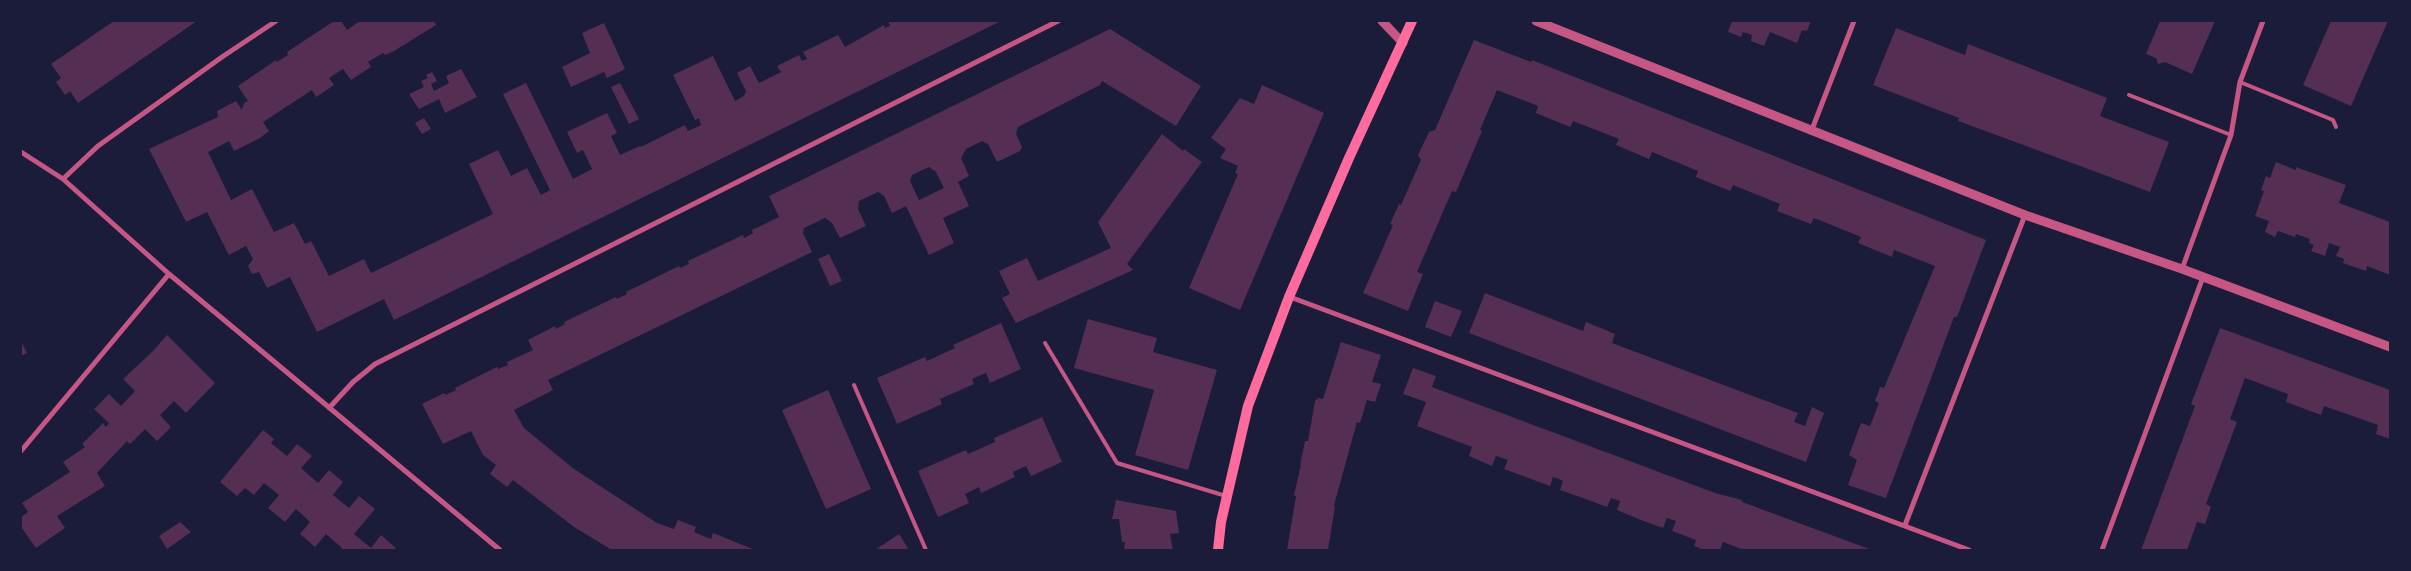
<!DOCTYPE html>
<html>
<head>
<meta charset="utf-8">
<style>
	body { margin:0 }
	#map { position:relative; width:2411px; height:571px; overflow:hidden; background:#1b1b3a; font-family:"Work Sans",sans-serif }
	canvas { display:block }
	.frame { position:absolute; inset:0; border:22px solid #1b1b3a; pointer-events:none }
</style>
</head>
<body>
<div id="map">
<canvas width="2411" height="571"></canvas>
<div class="frame"></div>
</div>
<script>
const ctx = document.querySelector('canvas').getContext('2d');
ctx.lineJoin = 'round';
function fill(path, color) { ctx.fillStyle = color; ctx.fill(path, 'evenodd'); }
const shape = rows => new Path2D(rows.map(r => 'M' + r).join(''));
function strokePath(path, color, width, dash) { ctx.strokeStyle = color; ctx.lineWidth = width; ctx.lineCap = dash ? 'butt' : 'round'; ctx.setLineDash(dash || []); ctx.stroke(path); }
fill(shape([
	[114,21,197,21,78,103,70,91,65,95,56,82,61,78,51,64],
	[334,21,341,21,347,30,360,21,434,21,436,25,394,51,385,55,383,53,368,62,371,67,351,80,343,69,329,78,334,85,316,97,312,90,263,122,269,131,260,138,234,151,229,141,208,152,231,200,252,189,274,232,294,223,305,244,311,241,329,276,364,259,371,273,493,214,469,164,498,150,511,176,527,168,541,195,550,190,503,94,526,83,573,179,592,169,583,150,577,153,567,132,607,113,617,133,611,136,620,155,640,146,641,147,685,125,688,131,701,125,699,118,695,120,673,75,713,56,735,101,744,96,746,91,737,73,750,66,759,83,781,72,777,66,799,55,802,61,807,59,803,52,838,35,845,47,884,25,885,28,890,26,888,21,1001,21,394,320,384,299,317,332,290,277,267,288,259,272,252,274,248,266,253,259,246,246,229,255,207,212,186,222,149,149,218,117,217,111,236,101,242,110,244,103,248,101,238,86,276,60,277,62,288,55,287,52],
	[1732,21,1811,21,1807,31,1802,30,1797,43,1770,32,1764,46,1751,41,1752,35,1743,32,1741,37,1728,32],
	[2160,21,2215,21,2192,74,2165,62,2158,64,2156,58,2146,54],
	[2331,21,2388,21,2351,106,2303,85],
	[604,23,625,69,607,78,604,72,571,87,562,67,590,53,582,33],
	[1896,28,1965,55,1968,44,2107,98,2100,116,2169,142,2150,192,2010,140,1958,121,1959,118,1873,85],
	[1110,29,1201,86,1176,126,1102,81,1100,85,1018,127,1016,134,1022,147,1020,151,997,162,988,144,982,141,966,149,961,158,969,176,958,182,969,206,943,218,954,243,929,255,906,206,892,213,884,196,878,192,859,201,858,209,866,226,840,238,832,223,825,218,804,228,803,233,812,252,548,380,553,390,514,410,524,428,574,469,657,523,674,529,678,520,696,527,694,532,711,539,713,533,755,550,612,550,574,527,513,480,507,487,490,474,496,465,483,455,471,431,443,444,422,404,444,393,446,395,456,390,455,388,497,367,498,369,508,365,507,362,533,350,528,340,555,326,556,329,565,324,564,322,616,297,617,299,627,294,626,292,679,266,680,268,689,264,688,261,743,235,744,238,753,233,752,230,779,217,769,196],
	[929,167,936,172,944,188,919,200,910,181,912,175],
	[1474,40,1531,62,1532,60,1986,240,1957,317,1954,317,1886,498,1848,485,1857,460,1849,455,1861,423,1870,426,1879,403,1875,401,1880,387,1884,388,1935,266,1894,250,1892,257,1858,243,1861,237,1814,218,1811,224,1777,211,1780,204,1733,185,1730,191,1696,177,1698,171,1652,152,1649,159,1616,145,1619,139,1573,121,1570,127,1536,113,1538,106,1497,90,1480,130,1482,131,1456,192,1452,191,1417,272,1423,274,1408,311,1363,293,1393,225,1390,224,1399,204,1401,205,1421,160,1418,155,1429,132,1435,130],
	[461,69,477,97,445,113,439,99,419,109,409,94,424,87,421,81,428,78,426,75,432,72,437,81,431,84,434,91,449,83,446,76],
	[620,83,639,119,629,124,611,87],
	[1262,85,1324,113,1240,310,1189,288,1238,174,1235,173,1238,166,1220,158,1226,149,1211,138,1240,98,1254,104],
	[424,118,431,129,422,134,415,123],
	[1162,134,1183,151,1184,149,1202,162,1127,264,1133,270,1016,323,1002,298,1010,294,999,271,1027,258,1038,281,1111,248,1098,222],
	[2276,162,2296,170,2296,167,2346,185,2339,203,2390,222,2390,275,2367,266,2366,271,2343,263,2344,259,2336,256,2340,247,2329,243,2325,256,2311,251,2314,245,2309,243,2310,239,2296,234,2295,237,2278,231,2275,237,2265,232,2269,221,2255,216,2264,191,2261,190,2266,176,2270,178],
	[829,254,842,281,830,286,818,259],
	[1485,293,1583,331,1586,322,1615,334,1612,343,1798,413,1794,422,1805,426,1812,407,1824,413,1806,462,1469,333],
	[1435,301,1462,311,1451,337,1425,327],
	[1088,319,1157,338,1153,352,1217,370,1188,470,1135,455,1154,390,1074,368],
	[1001,323,1021,369,990,383,986,373,972,379,974,384,940,399,942,404,897,424,877,378,925,357,927,361,955,348,953,345],
	[2220,328,2390,390,2390,439,2376,434,2378,425,2324,406,2321,415,2286,402,2288,394,2245,378,2230,419,2237,422,2206,504,2211,507,2205,524,2197,522,2187,550,2141,550,2195,406,2191,404],
	[167,335,215,383,186,413,174,401,160,415,171,427,157,441,145,429,130,444,127,441,97,473,105,486,57,516,65,528,36,548,21,527,21,517,28,512,22,503,70,472,63,462,85,447,82,444,103,423,106,427,109,423,94,409,109,394,121,406,135,391,123,379,153,351],
	[21,341,27,353,21,356],
	[1341,342,1381,355,1372,382,1381,384,1375,402,1367,400,1360,423,1357,422,1334,505,1335,506,1328,550,1287,550,1296,496,1294,495,1301,465,1300,465,1305,441,1308,441,1315,401,1318,398,1323,399],
	[1413,368,1436,376,1432,387,1715,493,1742,500,1742,502,1872,550,1744,550,1723,542,1720,550,1704,550,1694,546,1696,540,1672,531,1676,521,1667,518,1663,528,1641,520,1617,510,1620,501,1611,498,1607,507,1583,498,1560,490,1563,481,1559,479,1553,477,1550,486,1504,469,1508,460,1496,456,1492,466,1469,456,1472,447,1417,426,1426,402,1403,394],
	[828,390,871,489,826,509,782,410],
	[1042,417,1062,462,1031,476,1026,466,1013,472,1015,477,981,493,979,487,965,494,969,503,938,517,918,471,966,450,968,454,995,442,994,438],
	[263,430,274,439,271,443,287,456,297,444,312,456,301,468,318,483,329,470,343,482,333,495,349,508,359,496,375,509,354,534,371,548,381,535,396,548,395,550,340,550,342,548,326,534,315,547,300,534,310,522,296,509,285,522,268,508,279,495,264,483,254,495,245,488,237,496,220,482],
	[1116,500,1176,511,1179,533,1170,534,1173,550,1124,550,1125,542,1122,542,1119,519,1112,519],
	[180,522,191,532,167,549,159,536],
	[899,534,909,550,875,550]
]), '#542f53');
strokePath(shape([
	[2240,82,2333,120,2336,127],
	[2129,95,2231,135],
	[1045,343,1117,463,1226,496],
	[854,385,926,550]
]), '#c65784', 4);
strokePath(shape([
	[1811,132,1854,21],
	[21,152,63,179,169,274,500,550],
	[63,179,98,146,222,57,276,21],
	[2182,269,2231,135,2240,82,2263,21],
	[1290,297,1969,550],
	[329,408,353,382,375,364,1058,21],
	[21,451,169,274],
	[1905,525,2025,215],
	[2102,550,2203,277]
]), '#c65784', 5);
strokePath(shape([
	[1382,21,1403,43],
	[1536,21,2025,215,2182,269,2390,347]
]), '#c65784', 9);
strokePath(shape([
	[1218,550,1221,522,1248,406,1289,297,1349,158,1412,21]
]), '#ff6b9d', 10);
</script>
</body>
</html>
